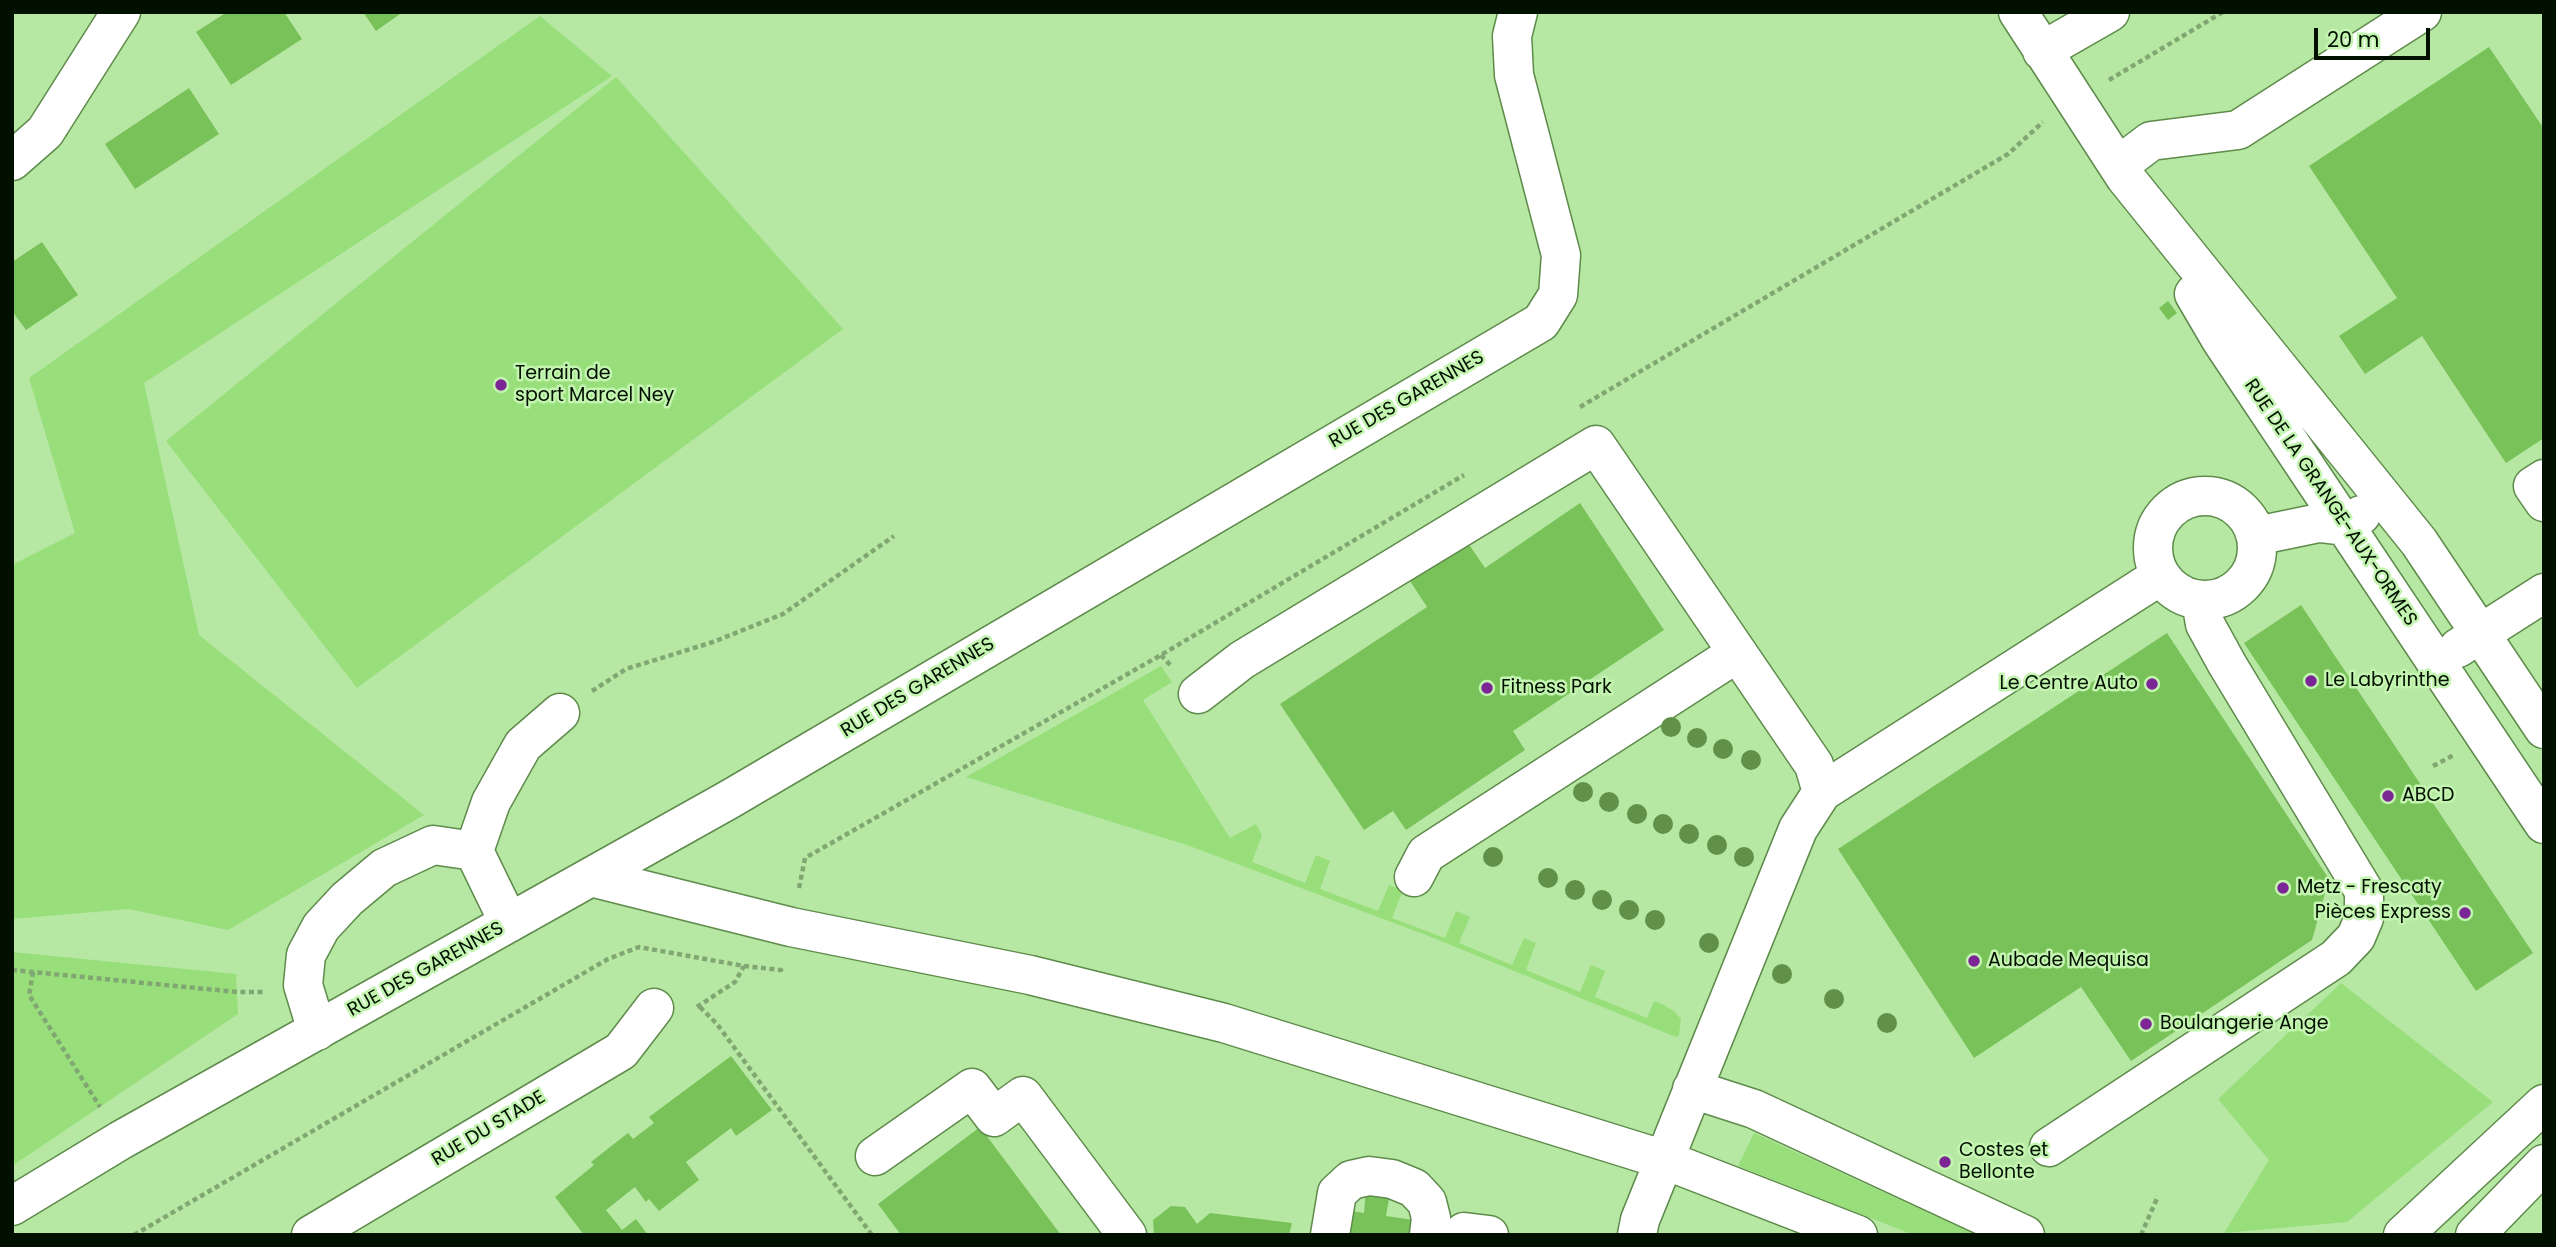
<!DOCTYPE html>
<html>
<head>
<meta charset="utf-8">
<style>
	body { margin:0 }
	#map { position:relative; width:2556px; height:1247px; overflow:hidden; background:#b6e8a3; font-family:Poppins,sans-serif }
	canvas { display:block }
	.frame { position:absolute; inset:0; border:14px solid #021000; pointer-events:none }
	.scale { position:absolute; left:2314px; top:28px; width:116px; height:32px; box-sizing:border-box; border:4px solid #021000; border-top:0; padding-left:9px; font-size:21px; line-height:24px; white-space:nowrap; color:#021000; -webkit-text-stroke:5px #c3f5b0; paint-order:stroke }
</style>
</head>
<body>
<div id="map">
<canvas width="2556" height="1247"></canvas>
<div class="frame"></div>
<div class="scale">20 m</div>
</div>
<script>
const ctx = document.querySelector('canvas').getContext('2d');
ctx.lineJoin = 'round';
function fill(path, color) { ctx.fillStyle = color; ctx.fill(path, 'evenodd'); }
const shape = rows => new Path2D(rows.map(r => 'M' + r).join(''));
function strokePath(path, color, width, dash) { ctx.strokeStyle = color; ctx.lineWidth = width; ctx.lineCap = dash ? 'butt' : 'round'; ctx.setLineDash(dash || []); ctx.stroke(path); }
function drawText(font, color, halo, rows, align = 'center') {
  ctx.font = font + ' Poppins,sans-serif'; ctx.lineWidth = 5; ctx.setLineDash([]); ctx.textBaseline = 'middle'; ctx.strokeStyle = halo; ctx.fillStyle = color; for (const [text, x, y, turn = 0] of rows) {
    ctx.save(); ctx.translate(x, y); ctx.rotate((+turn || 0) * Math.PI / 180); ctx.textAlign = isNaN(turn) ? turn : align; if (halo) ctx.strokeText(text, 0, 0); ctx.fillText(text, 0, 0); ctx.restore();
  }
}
fill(shape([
	[540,16,612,76,144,383,199,635,424,815,228,930,129,909,12,919,12,565,75,533,29,378],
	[616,77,843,329,357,688,166,441],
	[1161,666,1172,682,1143,700,1230,838,1256,824,1262,835,1252,862,1305,883,1316,855,1330,861,1320,889,1378,911,1389,885,1403,890,1392,918,1445,938,1456,911,1470,917,1459,943,1512,965,1524,938,1536,943,1526,970,1580,992,1591,965,1605,971,1595,997,1647,1018,1654,1001,1662,1004,1674,1011,1681,1019,1679,1035,1676,1037,1431,937,1187,845,966,777],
	[12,952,236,974,238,1014,12,1166],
	[2341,983,2493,1102,2347,1222,2224,1233,2269,1160,2218,1099],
	[1754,1133,1977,1235,1914,1235,1738,1166]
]), '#98de7b');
fill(shape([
	[227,12,284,12,302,39,231,85,196,32],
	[363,12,403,12,376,31],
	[2489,47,2544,129,2544,438,2506,463,2422,336,2365,374,2339,336,2397,298,2309,166],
	[189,88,219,134,135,189,105,144],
	[42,242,78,295,26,330,12,311,12,262],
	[2168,301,2177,313,2168,320,2159,308],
	[1580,503,1664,630,1513,731,1525,750,1406,830,1393,811,1364,830,1280,704,1427,607,1410,581,1468,543,1485,568],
	[2301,605,2533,953,2476,991,2244,643],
	[2167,633,2329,879,2312,940,2131,1061,2081,987,1974,1058,1838,849],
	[731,1056,772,1110,736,1136,731,1128,686,1162,699,1180,659,1211,649,1199,646,1202,635,1187,606,1210,622,1230,636,1219,648,1235,584,1235,555,1197,594,1165,591,1162,628,1133,633,1139,654,1123,649,1117],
	[980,1127,1061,1235,901,1235,878,1204],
	[1366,1189,1390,1193,1386,1216,1414,1220,1412,1235,1342,1235,1345,1210,1364,1213],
	[1171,1206,1185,1207,1197,1224,1210,1213,1292,1223,1289,1235,1154,1235,1153,1220]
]), '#79c25a');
const minor = shape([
	[2018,12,2125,177,2419,542,2544,729],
	[2042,51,2110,12],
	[12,161,45,132,121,12],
	[2118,166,2151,141,2238,130,2422,12],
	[2194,294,2221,340,2544,824],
	[2544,479,2533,486,2544,502],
	'2153 548a52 52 0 1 1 104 0a52 52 0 1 1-104 0Z',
	[2256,536,2319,523,2345,526,2361,515],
	[2458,648,2544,593],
	[1198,694,1242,660,1596,445,1814,765,1822,792],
	[474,851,491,802,523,745,560,713],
	[591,877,791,927,1030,975,1224,1023,1665,1160,1858,1235],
	[1414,877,1426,854,1737,653],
	[317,1031,303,985,306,955,321,927,347,899,384,868,433,845,474,851,509,923],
	[1692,1089,1754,1109,2025,1235],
	[2049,1147,2336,958,2356,937,2364,918,2364,891,2227,664,2205,624,2201,601],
	[875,1156,972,1088,994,1117,1023,1096,1127,1235],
	[12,1206,121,1140,730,799,1541,322,1558,295,1561,255,1514,75,1512,36,1518,12],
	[311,1235,621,1051,654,1008],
	[1330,1235,1337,1193,1351,1180,1369,1176,1392,1179,1414,1188,1427,1202,1431,1218,1429,1235],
	[1464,1235,1464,1232,1489,1235],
	[1637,1235,1640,1220,1798,829,1822,792,2160,576]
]);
const major = shape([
	[2403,1235,2544,1104],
	[2475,1235,2544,1164]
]);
strokePath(minor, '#5e8b4b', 41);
strokePath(major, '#5e8b4b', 41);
strokePath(shape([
	[2109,80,2223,12],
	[1580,407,2008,154,2043,122],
	[1161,655,1172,667],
	[592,691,626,669,713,642,783,614,894,536],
	[2433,766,2454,755],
	[799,888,805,858,1161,655,1464,475],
	[12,970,237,992,265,992],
	[33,972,29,995,100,1107],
	[697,1007,735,982,744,966],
	[700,1007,717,1024,872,1235],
	[134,1235,608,959,639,947,744,966,781,970,782,965],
	[2141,1235,2158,1196]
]), '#80a772', 4.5, [5, 3.5]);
strokePath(minor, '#fff', 38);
strokePath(major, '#fff', 38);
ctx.fillStyle = '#619149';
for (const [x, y] of [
	[1671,727],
	[1697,738],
	[1723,749],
	[1751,760],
	[1583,792],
	[1609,802],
	[1637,814],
	[1663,824],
	[1689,834],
	[1717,845],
	[1493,857],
	[1744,857],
	[1548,878],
	[1575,890],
	[1602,900],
	[1629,910],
	[1655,920],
	[1709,943],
	[1782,974],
	[1834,999],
	[1887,1023]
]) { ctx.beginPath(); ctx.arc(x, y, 10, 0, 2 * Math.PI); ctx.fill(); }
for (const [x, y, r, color] of [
	[501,385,7,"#7c2695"],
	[2311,681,7,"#7c2695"],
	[2152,684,7,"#7c2695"],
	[1487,688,7,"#7c2695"],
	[2388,796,7,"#7c2695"],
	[2283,888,7,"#7c2695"],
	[2465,913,7,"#7c2695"],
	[1974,961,7,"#7c2695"],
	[2146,1024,7,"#7c2695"],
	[1945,1162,7,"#7c2695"]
]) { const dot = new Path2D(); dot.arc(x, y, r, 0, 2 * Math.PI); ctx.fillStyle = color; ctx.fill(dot); strokePath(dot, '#c3f5b0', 2.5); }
drawText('19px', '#021000', '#c3f5b0', [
	["Terrain de",515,374],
	["sport Marcel Ney",515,396],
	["Le Labyrinthe",2325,681],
	["Le Centre Auto",2138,684,"right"],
	["Fitness Park",1501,688],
	["ABCD",2402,796],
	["Metz - Frescaty",2297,888],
	["Pièces Express",2451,913,"right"],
	["Aubade Mequisa",1988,961],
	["Boulangerie Ange",2160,1024],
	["Costes et",1959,1151],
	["Bellonte",1959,1173]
], 'left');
drawText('19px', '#021000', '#c3f5b0', [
	["RUE DES GARENNES",1407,400,-30],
	["RUE DE LA GRANGE-AUX-ORMES",2330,503,56],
	["RUE DES GARENNES",918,688,-31],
	["RUE DES GARENNES",426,970,-29],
	["RUE DU STADE",489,1129,-31]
]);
</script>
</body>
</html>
